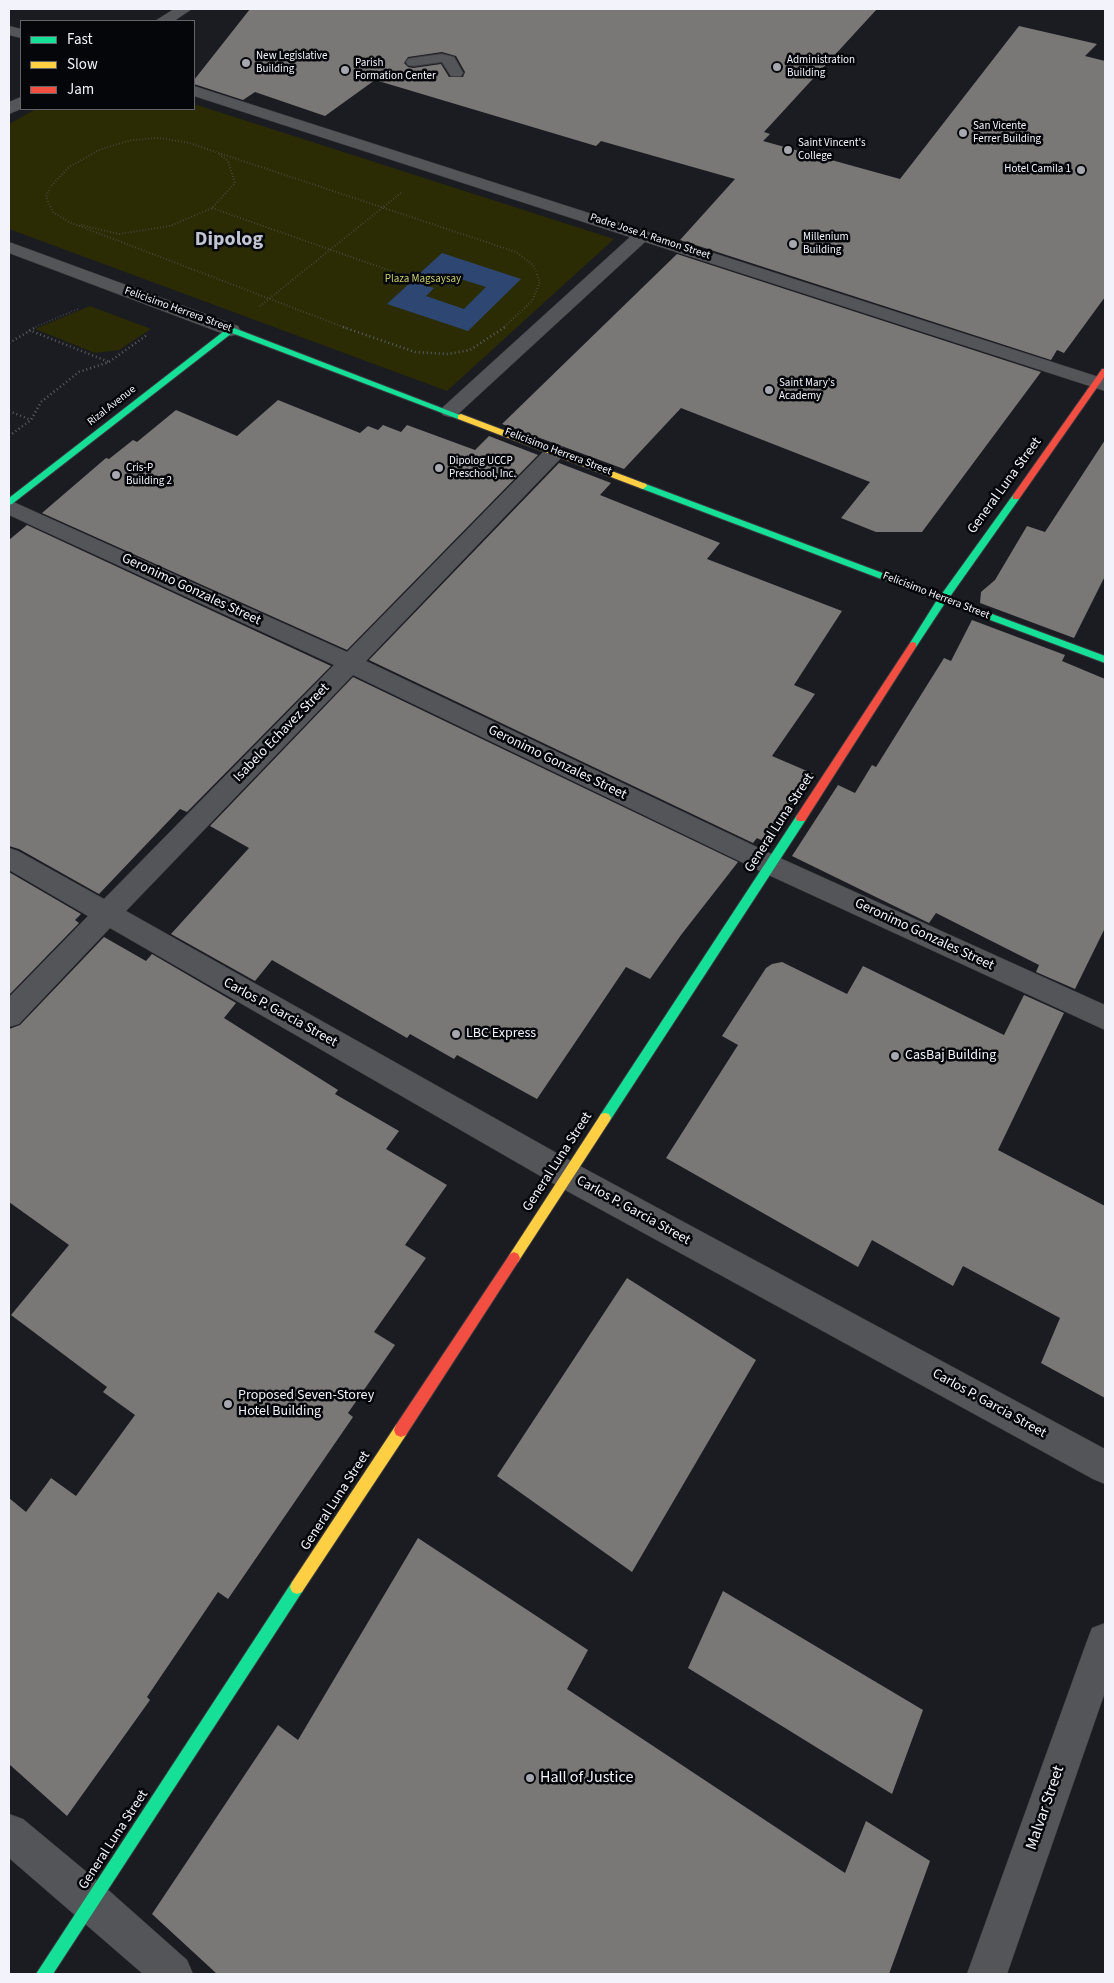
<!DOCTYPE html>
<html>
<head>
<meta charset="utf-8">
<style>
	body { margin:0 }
	#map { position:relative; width:1114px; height:1983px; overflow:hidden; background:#1b1c21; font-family:"Source Sans 3",sans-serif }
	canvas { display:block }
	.frame { position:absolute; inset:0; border:10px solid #f2f3fb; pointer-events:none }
	.legend { position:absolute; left:20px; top:20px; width:175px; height:90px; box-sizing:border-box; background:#050609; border:1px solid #64656a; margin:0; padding:6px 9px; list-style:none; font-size:15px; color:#f2f3fb }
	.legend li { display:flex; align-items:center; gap:10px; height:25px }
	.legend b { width:25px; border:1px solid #64656a }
</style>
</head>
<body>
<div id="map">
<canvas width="1114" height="1983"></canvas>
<div class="frame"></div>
<ul class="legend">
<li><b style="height:6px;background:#16e098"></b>Fast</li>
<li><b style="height:6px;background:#ffcf43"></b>Slow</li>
<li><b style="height:6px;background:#f24e42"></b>Jam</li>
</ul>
</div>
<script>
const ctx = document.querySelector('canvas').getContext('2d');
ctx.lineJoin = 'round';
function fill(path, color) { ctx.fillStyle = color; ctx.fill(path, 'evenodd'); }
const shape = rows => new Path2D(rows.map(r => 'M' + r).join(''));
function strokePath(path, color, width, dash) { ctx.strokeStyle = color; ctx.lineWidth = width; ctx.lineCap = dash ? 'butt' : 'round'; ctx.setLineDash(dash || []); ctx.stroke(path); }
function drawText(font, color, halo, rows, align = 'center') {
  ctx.font = font + ' "Source Sans 3",sans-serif'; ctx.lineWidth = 5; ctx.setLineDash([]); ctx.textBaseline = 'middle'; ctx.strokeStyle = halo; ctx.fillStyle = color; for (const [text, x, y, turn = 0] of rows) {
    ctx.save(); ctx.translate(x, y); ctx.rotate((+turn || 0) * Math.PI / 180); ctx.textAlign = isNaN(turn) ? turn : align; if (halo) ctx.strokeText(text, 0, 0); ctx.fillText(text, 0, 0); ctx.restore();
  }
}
fill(shape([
	[194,104,614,239,447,391,9,229,9,124,36,109,194,109],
	[90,306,151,329,119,350,95,353,35,329]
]), '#2b2c04');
fill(shape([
	[442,253,521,279,468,331,387,304,412,281,434,288,426,296,464,309,486,287,448,275,441,281,419,274]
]), '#2d4772');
fill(shape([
	[250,9,877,9,764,132,770,134,763,141,900,179,1019,26,1097,44,1085,56,1105,61,1105,297,1064,353,1057,350,1051,360,680,240,735,179,601,141,596,146,375,80,325,116,255,92,243,100,194,84,194,80],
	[442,52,456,56,465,72,463,77,449,77,441,64,413,68,408,67,404,63,408,57],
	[677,254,1041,372,922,532,876,532,841,518,870,482,681,408,624,469,502,424],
	[278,400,360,433,368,426,378,430,383,425,401,432,407,425,475,450,489,436,538,455,347,650,42,513,106,458,109,459,133,440,137,442,176,410,237,436],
	[1105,440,1105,576,1074,638,980,603,981,592,995,580,1027,526,1045,532],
	[559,463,611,483,600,495,720,543,707,559,842,611,794,685,815,694,772,756,814,774,769,844,757,838,753,843,369,660],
	[27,525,331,666,187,812,180,809,99,894,19,849,9,846,9,540],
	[972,620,1065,655,1062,661,1105,679,1105,928,1075,989,1036,972,1039,965,936,913,929,923,792,856,838,785,855,793,872,765,876,767,944,658,951,661],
	[353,677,738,862,681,935,650,979,626,967,537,1099,457,1055,454,1059,410,1034,407,1038,272,960,255,981,171,934,249,848,210,826],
	[9,872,81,914,75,920,79,923,9,995],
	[104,937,146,961,152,954,236,1003,224,1018,338,1090,335,1094,399,1131,386,1149,447,1185,405,1245,426,1258,374,1332,395,1345,348,1413,353,1417,228,1599,218,1592,147,1697,150,1700,67,1816,9,1764,9,1498,26,1512,51,1478,76,1496,135,1415,103,1392,107,1387,11,1315,69,1245,9,1202,9,1029,20,1025],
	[782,962,847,994,863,966,1004,1035,1024,995,1064,1013,998,1150,1105,1206,1105,1398,1041,1363,1060,1318,963,1266,953,1286,872,1240,858,1267,666,1158,738,1045,722,1036,766,968,772,964],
	[627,1278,756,1360,632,1572,497,1476],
	[418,1538,588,1650,567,1689,845,1873,866,1821,930,1861,889,1974,217,1974,152,1914,278,1725,298,1740],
	[723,1591,923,1710,892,1794,688,1668]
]), '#7a7777');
const lane = shape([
	[442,54,454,57,463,73,461,76,451,76,442,62,413,66,408,65,406,62,408,59,413,58,442,54]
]);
const street = shape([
	[174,9,192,9,174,21,155,21,174,9],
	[9,26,21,29,21,38,9,35,9,26],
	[194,86,1105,379,1105,391,645,242,457,415,450,417,443,415,440,411,443,407,630,237,194,96,194,86],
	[21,97,21,109,9,114,9,102,21,97],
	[9,242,238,326,240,330,238,334,231,336,224,334,9,253,9,242],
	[555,445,562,447,565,452,562,457,366,661,780,858,1105,1005,1105,1030,762,872,353,675,126,911,578,1165,1105,1449,1105,1484,1093,1479,556,1185,110,928,19,1024,9,1027,9,997,88,916,9,870,9,848,18,851,104,899,334,665,9,515,9,500,347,652,548,447,555,445],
	[1105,1623,1105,1692,1007,1974,967,1974,1087,1641,1092,1628,1105,1623],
	[9,1814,23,1819,106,1888,187,1960,193,1974,143,1974,9,1858,9,1814]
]);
const fast = shape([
	[228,328,234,328,465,417,464,419,458,419,232,333,12,504,9,505,9,498,228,328],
	[643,483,941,595,1013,495,1019,495,1019,499,949,598,1105,656,1105,663,945,603,916,647,910,647,910,643,937,600,640,488,640,484,643,483],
	[801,814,805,815,806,818,805,821,609,1122,605,1123,601,1122,599,1118,601,1114,797,815,801,814],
	[297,1580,302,1582,304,1587,302,1592,53,1974,36,1974,292,1582,297,1580]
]);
const slow = shape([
	[461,414,646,484,647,486,643,489,640,488,458,419,458,415,461,414],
	[605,1113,609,1114,611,1118,609,1122,518,1262,514,1264,510,1262,508,1258,510,1254,601,1114,605,1113],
	[401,1423,406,1425,408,1430,406,1435,302,1592,297,1594,292,1592,290,1587,292,1582,396,1425,401,1423]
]);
const jam = shape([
	[1102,369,1105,369,1105,376,1019,499,1013,499,1013,495,1102,369],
	[913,642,916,643,916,647,805,821,797,821,796,818,797,815,910,643,913,642],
	[514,1252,518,1254,520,1258,518,1262,406,1435,401,1437,396,1435,394,1430,396,1425,510,1254,514,1252]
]);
strokePath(lane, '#39393e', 2);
strokePath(street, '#39393e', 1);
strokePath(fast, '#39393e', 2);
strokePath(slow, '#39393e', 2);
strokePath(jam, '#39393e', 2);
strokePath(shape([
	[212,208,391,271],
	[81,225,119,234,170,226,212,208,235,183,228,161,219,154],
	[260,306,402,192],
	[33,328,78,309],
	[346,328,69,222,53,212,46,197,50,187,69,167,101,149,132,140,159,138,189,143,516,252,533,265,540,282,532,301,503,328]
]), '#5c5d61', 2, [0.5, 2.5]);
strokePath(shape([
	[343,327,415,352,448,354,470,350,505,327],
	[29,330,109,362],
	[9,343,36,327],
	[9,411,31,420],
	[9,436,31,420,41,402,79,372,109,362,147,335]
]), '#5c5d61', 2.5, [1, 3]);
fill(lane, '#545559');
fill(street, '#545559');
fill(fast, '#16e098');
fill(slow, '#ffcf43');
fill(jam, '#f24e42');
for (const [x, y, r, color] of [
	[246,63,5,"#a7a8af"],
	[777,67,5,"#a7a8af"],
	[345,70,5,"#a7a8af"],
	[963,133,5,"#a7a8af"],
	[788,150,5,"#a7a8af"],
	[1081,170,5,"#a7a8af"],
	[793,244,5,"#a7a8af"],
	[769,390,5,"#a7a8af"],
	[439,468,5,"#a7a8af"],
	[116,475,5,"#a7a8af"],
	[456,1034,5,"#a7a8af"],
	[895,1056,5,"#a7a8af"],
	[228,1404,5,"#a7a8af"],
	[530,1778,5,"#a7a8af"]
]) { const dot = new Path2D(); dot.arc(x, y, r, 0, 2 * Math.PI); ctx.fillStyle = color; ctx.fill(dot); strokePath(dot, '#050609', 2); }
drawText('11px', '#f2f3fb', '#050609', [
	["New Legislative",256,57],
	["Building",256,70],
	["Administration",787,61],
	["Building",787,74],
	["Parish",355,64],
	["Formation Center",355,77],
	["San Vicente",973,127],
	["Ferrer Building",973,140],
	["Saint Vincent's",798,144],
	["College",798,157],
	["Hotel Camila 1",1071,170,"right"],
	["Millenium",803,238],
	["Building",803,251],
	["Saint Mary's",779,384],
	["Academy",779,397],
	["Dipolog UCCP",449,462],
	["Preschool, Inc.",449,475],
	["Cris-P",126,469],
	["Building 2",126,482]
], 'left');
drawText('11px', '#f2f3fb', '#050609', [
	["Padre Jose A. Ramon Street",650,237,18],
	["Felicisimo Herrera Street",178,310,20],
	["Rizal Avenue",112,406,-38],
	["Felicisimo Herrera Street",558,452,21],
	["Felicisimo Herrera Street",936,596,21]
]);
drawText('11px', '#c8cb6f', '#050609', [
	["Plaza Magsaysay",423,280]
]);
drawText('14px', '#f2f3fb', '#050609', [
	["General Luna Street",1005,486,-54],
	["Geronimo Gonzales Street",191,590,25],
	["Isabelo Echavez Street",282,733,-46],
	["Geronimo Gonzales Street",557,763,26],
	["General Luna Street",780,823,-57],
	["Geronimo Gonzales Street",924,935,25],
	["Carlos P. Garcia Street",280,1013,29],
	["General Luna Street",558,1162,-57],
	["Carlos P. Garcia Street",633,1211,29],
	["Carlos P. Garcia Street",989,1404,29],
	["General Luna Street",336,1501,-57],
	["General Luna Street",114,1840,-57]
]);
drawText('14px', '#f2f3fb', '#050609', [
	["LBC Express",466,1034],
	["CasBaj Building",905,1056],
	["Proposed Seven-Storey",238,1396],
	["Hotel Building",238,1412]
], 'left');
drawText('16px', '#f2f3fb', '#050609', [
	["Hall of Justice",540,1778]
], 'left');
drawText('16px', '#f2f3fb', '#050609', [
	["Malvar Street",1046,1808,-71]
]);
drawText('bold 20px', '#c1c4d2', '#050609', [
	["Dipolog",229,241]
]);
</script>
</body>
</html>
